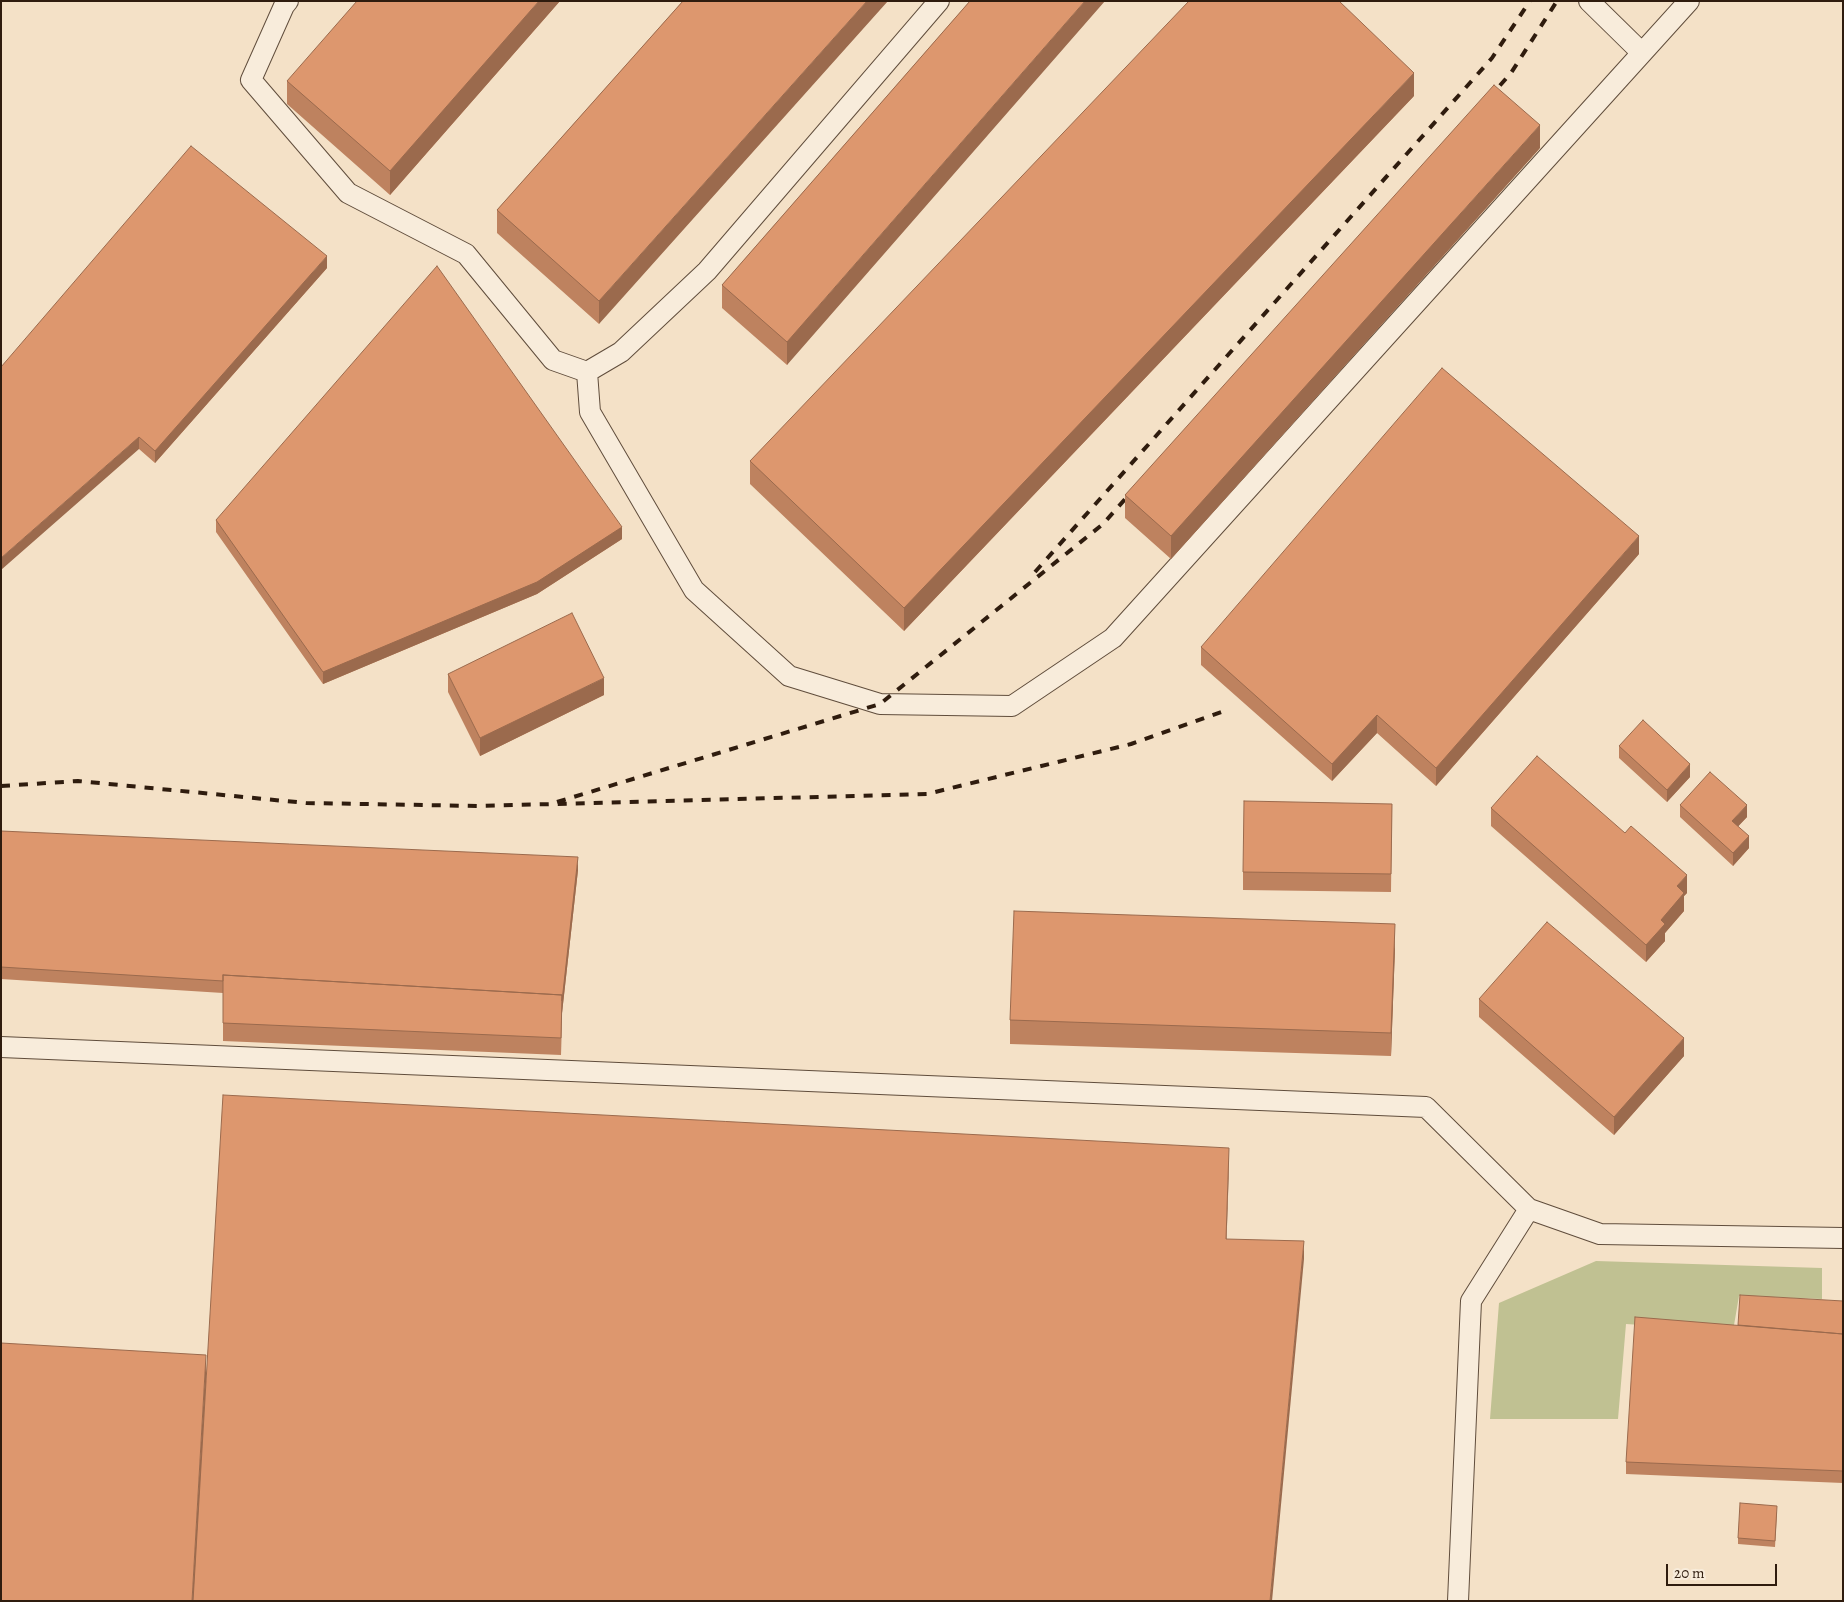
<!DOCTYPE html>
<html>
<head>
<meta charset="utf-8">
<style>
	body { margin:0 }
	#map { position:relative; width:1844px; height:1602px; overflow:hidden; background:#f4e1c7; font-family:Alegreya,serif }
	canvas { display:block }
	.frame { position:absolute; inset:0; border:2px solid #2f1c0e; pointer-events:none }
	.scale { position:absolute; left:1666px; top:1564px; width:111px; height:22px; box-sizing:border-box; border:2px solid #2f1c0e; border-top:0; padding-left:6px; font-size:15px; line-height:18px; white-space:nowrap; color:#2f1c0e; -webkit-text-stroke:4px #f8ecdb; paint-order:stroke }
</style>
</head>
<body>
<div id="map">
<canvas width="1844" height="1602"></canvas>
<div class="frame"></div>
<div class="scale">20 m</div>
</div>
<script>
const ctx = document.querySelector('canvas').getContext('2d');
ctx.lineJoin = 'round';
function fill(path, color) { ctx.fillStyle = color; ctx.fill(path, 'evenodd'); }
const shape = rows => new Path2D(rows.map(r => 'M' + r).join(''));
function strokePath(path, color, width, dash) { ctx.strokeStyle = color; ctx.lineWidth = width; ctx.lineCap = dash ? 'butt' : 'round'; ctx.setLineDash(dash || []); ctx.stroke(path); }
fill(shape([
	[1596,1261,1822,1268,1822,1299,1739,1296,1733,1331,1626,1324,1618,1419,1490,1419,1499,1303]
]), '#c0c192');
const lane = shape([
	[288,1,284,6,251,80,348,193,466,254,553,360,587,372,621,352,707,271,939,1],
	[1589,1,1642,53,1689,1],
	[587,372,590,412,694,590,789,676,880,704,1012,706,1113,638,1642,53],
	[1,1047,1426,1107,1529,1209,1600,1234,1843,1238],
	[1458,1601,1471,1301,1529,1209]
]);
strokePath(lane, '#604d3c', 22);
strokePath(lane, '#f8ecdb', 20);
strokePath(shape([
	[1488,99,1511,73,1557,1],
	[1035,572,1492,58,1530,1],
	[1,786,78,781,306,803,479,806,927,794,1131,744,1227,710],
	[557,802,880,704,1103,524,1135,488]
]), '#2f1c0e', 4, [9, 9]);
fill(shape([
	[560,1,390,195,287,104,287,81],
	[683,1,599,324,497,233,497,210],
	[970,1,787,365,722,308,722,285],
	[1414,96,904,631,750,484,750,461],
	[1540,148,1171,559,1125,518,1125,495],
	[327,268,155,463,139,449,1,367],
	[216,520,622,539,537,594,323,684,216,532],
	[1639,554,1436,786,1377,733,1332,781,1201,665,1201,647],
	[448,674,604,695,480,756,448,692],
	[1619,746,1690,777,1667,802,1619,758],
	[1392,804,1391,892,1243,890,1243,872],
	[1680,805,1747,817,1738,826,1749,848,1733,866,1680,817],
	[1491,808,1687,893,1684,896,1684,911,1665,933,1665,941,1646,962,1491,826],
	[1,831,578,870,562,1013,561,1055,223,1041,223,993,1,979],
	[1395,948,1391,1056,1010,1044,1010,1020],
	[1479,999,1684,1056,1614,1135,1479,1017],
	[1843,1301,1843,1483,1626,1474,1626,1462,1738,1325],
	[1777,1512,1775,1547,1738,1544,1738,1538]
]), '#be825f');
fill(shape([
	[539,1,560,1,390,195,390,171],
	[867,1,888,1,599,324,599,301],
	[1085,1,1105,1,787,365,787,342],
	[1414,73,1414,96,904,631,904,608],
	[1540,125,1540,148,1171,559,1171,536],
	[327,256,327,268,155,463,155,451],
	[139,437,139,449,1,570,1,558],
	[622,527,622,539,537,594,323,684,323,672],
	[1639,536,1639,554,1436,786,1436,768],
	[604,678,604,695,480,756,480,738],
	[1377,715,1377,733,1332,781,1332,764],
	[1690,764,1690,777,1667,802,1667,790],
	[1747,805,1747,817,1732,833,1732,821],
	[1749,836,1749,848,1733,866,1733,853],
	[578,857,578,870,562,1013,561,1055,562,995],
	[1687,875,1687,893,1684,896,1684,911,1665,933,1665,941,1646,962,1646,945,1661,920,1677,886],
	[1395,924,1395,948,1391,1056,1391,1033],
	[1684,1038,1684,1056,1614,1135,1614,1117],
	[1229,1148,1229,1166,1226,1257,1226,1239],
	[1304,1241,1304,1259,1272,1601,1270,1601],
	[206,1355,206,1387,194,1601,192,1601]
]), '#9b6a4d');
const building = shape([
	[357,1,539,1,390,171,287,81,357,1],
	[683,1,867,1,599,301,497,210,683,1],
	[970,1,1085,1,787,342,722,285,970,1],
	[1189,1,1339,1,1414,73,904,608,750,461,1189,1],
	[1494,85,1540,125,1171,536,1125,495,1494,85],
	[191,146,327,256,155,451,139,437,1,558,1,367,191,146],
	[437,266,622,527,537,582,323,672,216,520,437,266],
	[1442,368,1639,536,1436,768,1377,715,1332,764,1201,647,1442,368],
	[572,613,604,678,480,738,448,674,572,613],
	[1643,720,1690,764,1667,790,1619,746,1643,720],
	[1537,756,1625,833,1631,826,1687,875,1677,886,1684,893,1661,920,1665,924,1646,945,1491,808,1537,756],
	[1710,772,1747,805,1732,821,1749,836,1733,853,1680,805,1710,772],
	[1244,801,1392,804,1391,874,1243,872,1244,801],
	[1,831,578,857,562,1001,562,995,223,975,223,981,1,967,1,831],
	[1014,911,1395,924,1391,1033,1010,1020,1014,911],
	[1547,922,1684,1038,1614,1117,1479,999,1547,922],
	[223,975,562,995,561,1038,223,1023,223,975],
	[223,1095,1229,1148,1226,1239,1304,1241,1270,1601,193,1601,223,1095],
	[1740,1295,1843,1301,1843,1334,1738,1325,1740,1295],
	[1635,1317,1843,1334,1843,1471,1626,1462,1635,1317],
	[1,1343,206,1355,192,1601,1,1601,1,1343],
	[1740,1503,1777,1506,1775,1541,1738,1538,1740,1503]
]);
fill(building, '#dd976e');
strokePath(building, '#9b6a4d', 1);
</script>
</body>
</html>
